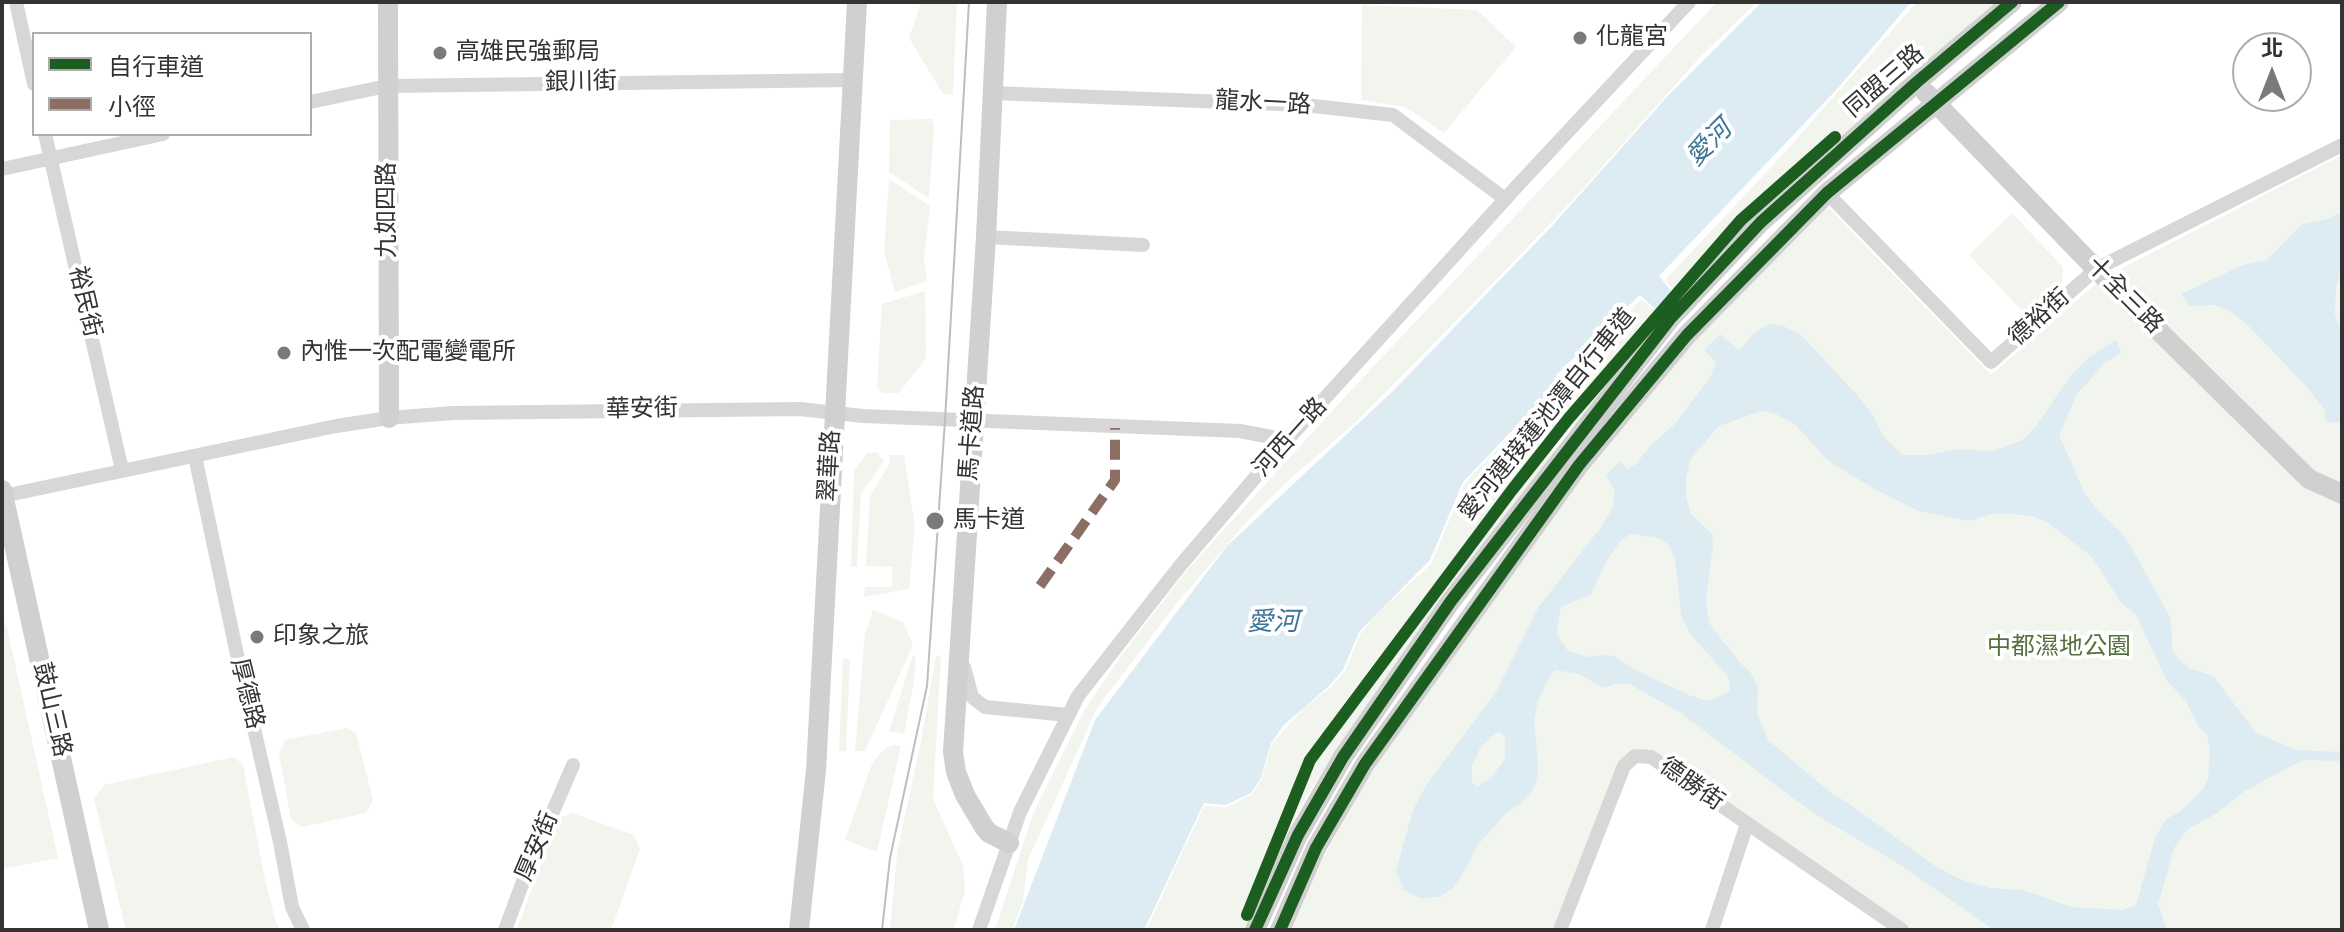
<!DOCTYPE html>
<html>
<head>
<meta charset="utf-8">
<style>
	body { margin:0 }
	#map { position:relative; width:2344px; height:932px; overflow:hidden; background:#fff; font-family:"Sofia Sans Condensed","Noto Sans TC",sans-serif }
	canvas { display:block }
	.frame { position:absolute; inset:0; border:4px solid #333; pointer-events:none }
	.legend { position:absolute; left:32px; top:32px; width:280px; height:104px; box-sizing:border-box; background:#fff; border:2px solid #adadad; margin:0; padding:10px 14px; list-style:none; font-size:24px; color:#333 }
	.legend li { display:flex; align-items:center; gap:16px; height:40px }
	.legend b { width:40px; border:2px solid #adadad }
	.north { position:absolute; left:2232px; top:32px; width:80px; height:80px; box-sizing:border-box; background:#fff; border:2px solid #adadad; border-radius:50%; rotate:0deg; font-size:22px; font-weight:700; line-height:32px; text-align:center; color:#333 }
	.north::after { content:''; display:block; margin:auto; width:28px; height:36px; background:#7a7a7a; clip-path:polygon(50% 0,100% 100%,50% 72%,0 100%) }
</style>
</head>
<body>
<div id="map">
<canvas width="2344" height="932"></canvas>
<div class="frame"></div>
<ul class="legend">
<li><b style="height:10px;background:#1b5e20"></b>自行車道</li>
<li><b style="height:10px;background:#8d6e63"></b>小徑</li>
</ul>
<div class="north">北</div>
</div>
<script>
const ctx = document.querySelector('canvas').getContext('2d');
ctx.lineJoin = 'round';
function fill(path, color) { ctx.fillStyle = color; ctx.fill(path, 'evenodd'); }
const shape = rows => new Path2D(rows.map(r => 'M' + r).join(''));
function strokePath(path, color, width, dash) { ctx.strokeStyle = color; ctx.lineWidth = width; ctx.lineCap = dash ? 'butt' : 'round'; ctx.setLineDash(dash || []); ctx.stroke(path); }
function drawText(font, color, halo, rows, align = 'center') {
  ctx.font = font + ' "Sofia Sans Condensed","Noto Sans TC",sans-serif'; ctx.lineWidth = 8; ctx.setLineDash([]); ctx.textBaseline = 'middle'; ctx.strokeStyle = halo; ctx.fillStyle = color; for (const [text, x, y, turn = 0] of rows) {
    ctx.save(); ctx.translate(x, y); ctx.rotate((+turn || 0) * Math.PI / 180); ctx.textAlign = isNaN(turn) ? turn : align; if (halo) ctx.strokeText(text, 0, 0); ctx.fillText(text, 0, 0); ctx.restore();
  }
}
fill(shape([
	[921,2,957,2,953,95,943,94,909,38],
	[1717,2,1757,2,1699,58,1572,201,1454,323,1354,424,1293,476,1251,517,1176,604,1097,708,1028,860,1023,902,1012,930,995,930,1033,814,1085,709,1123,653,1188,569,1354,387],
	[1917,2,2005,2,1683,301,1665,280,1777,161],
	[1362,5,1477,10,1516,47,1444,133,1405,107,1361,100],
	[932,119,934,128,929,198,889,172,890,120],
	[2342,155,2342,930,1902,930,1651,757,1636,756,1558,930,1288,930,1297,906,1367,778,1586,468,1694,339,1825,204,1991,375,2103,278],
	[889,179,930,206,924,260,927,281,895,292,884,251],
	[2012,213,2063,267,2062,282,2028,317,1969,255],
	[925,291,926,358,899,393,883,393,877,387,882,304],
	[1642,299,1665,321,1576,427,1565,417,1552,394,1560,377],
	[1525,420,1555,453,1341,743,1303,802,1268,873,1247,930,1146,930,1204,806,1227,807,1251,795,1262,779,1272,743,1305,707,1331,687,1345,671,1361,633,1377,614,1431,564,1465,483],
	[877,452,884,461,861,493,857,567,851,567,854,471,867,453],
	[890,455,904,455,915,527,909,589,864,597,865,587,892,587,892,567,866,566,870,496,889,465],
	[873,610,903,622,913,645,865,751,855,751,865,634],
	[6,623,58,858,2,869,2,624],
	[913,655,916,658,914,682,904,734,889,731],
	[936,655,941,656,933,799,963,866,965,892,953,930,890,930,897,853,922,736],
	[843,659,850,659,846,751,839,751],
	[347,728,356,733,373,800,366,813,302,827,291,819,279,753,285,740],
	[894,745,901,746,877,852,845,840,872,764,884,749],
	[234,757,243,765,264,875,276,923,281,930,126,930,94,799,104,785],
	[572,813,634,835,640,849,611,930,517,930,557,819]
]), '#f1f5ed');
fill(shape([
	[1762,2,1911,2,1839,87,1659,276,1681,303,1666,319,1640,295,1557,374,1548,394,1563,417,1545,439,1525,417,1463,482,1430,560,1359,632,1343,670,1330,685,1284,725,1271,743,1261,778,1251,793,1226,805,1204,803,1144,930,1014,930,1095,720,1227,546,1394,390,1552,226,1666,98],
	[2342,212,2342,269,2336,287,2335,314,2342,334,2342,422,2326,422,2325,410,2306,386,2247,324,2230,311,2215,305,2190,306,2181,294,2243,265,2267,260,2302,224,2327,219],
	[1769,324,1781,325,1800,334,1856,394,1873,415,1883,436,1902,455,1928,455,1959,449,1993,451,2023,440,2036,426,2072,374,2088,358,2116,340,2121,352,2105,363,2077,394,2059,435,2084,492,2097,510,2120,531,2130,545,2170,617,2173,652,2178,658,2167,667,2179,659,2189,668,2213,676,2256,733,2296,750,2342,752,2342,761,2304,760,2287,768,2245,791,2217,813,2188,829,2174,848,2158,904,2167,930,1994,930,1899,864,1823,819,1790,796,1680,712,1629,684,1615,684,1603,688,1579,674,1555,670,1548,679,1538,701,1534,721,1538,765,1537,778,1532,792,1520,804,1506,813,1476,847,1467,867,1453,888,1439,897,1420,898,1404,890,1396,871,1413,810,1427,784,1495,694,1538,608,1602,526,1613,507,1615,491,1606,475,1620,461,1627,469,1636,464,1651,445,1673,426,1710,378,1716,362,1704,350,1720,334,1739,350,1755,332],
	[1761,411,1774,413,1796,425,1827,460,1873,488,1919,511,1969,521,1991,514,2011,514,2032,516,2047,522,2092,557,2122,604,2135,613,2167,681,2186,701,2198,726,2207,735,2210,748,2208,778,2204,788,2180,812,2166,819,2155,838,2136,905,2122,910,2072,907,2023,890,1990,888,1962,880,1938,868,1845,801,1831,793,1768,740,1757,714,1758,687,1750,672,1739,662,1709,623,1706,599,1713,545,1712,534,1691,514,1686,497,1686,479,1690,460,1706,441,1719,426],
	[1631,534,1659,538,1668,544,1675,558,1681,615,1689,632,1729,678,1730,690,1722,696,1707,701,1689,695,1635,670,1616,657,1607,655,1588,657,1568,651,1560,640,1557,631,1561,607,1591,594,1607,560,1622,539],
	[1496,733,1501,733,1505,737,1505,759,1491,778,1477,787,1472,782,1472,766,1480,748]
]), '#ddebf3');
strokePath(shape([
	[16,2,34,84],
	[992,93,1305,105,1393,115,1505,199],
	[310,102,387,86,854,80],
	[45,134,122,470],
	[2,169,163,134],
	[1827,193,1991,362,2096,269,2342,145],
	[986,237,1143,245],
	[195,456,236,650,280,842,292,907,303,930],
	[3,496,336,426,389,418,453,413,800,409,863,416,1240,431,1287,440],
	[964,667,972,697,985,707,1068,715],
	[505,930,524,879,573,765],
	[979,930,1020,812,1078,696,1179,567,1287,440,1519,184,1689,2],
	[1560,930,1624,766,1635,756,1651,757,1902,930],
	[1712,930,1747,824]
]), '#d7d7d7', 14);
strokePath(shape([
	[388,2,389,418],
	[997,2,986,237,953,752,956,772,965,795,984,827,989,833,1009,843],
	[1926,93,2096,269,2309,479,2342,494],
	[2,490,99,930],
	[799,930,816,770,857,2],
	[1255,930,1298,835,1343,757,1451,601,1670,319,1761,222,1917,82,2012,2],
	[1280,930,1316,848,1365,764,1579,465,1687,335,1827,193,2059,2]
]), '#d0d0d0', 20);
strokePath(shape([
	[882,930,890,858,927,686,945,420,969,2]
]), '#bebebe', 2);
strokePath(shape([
	[1040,586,1115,480,1115,428]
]), '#8d6e63', 10, [20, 10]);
strokePath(shape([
	[1247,915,1310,760,1512,490,1569,418,1741,220,1835,137],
	[1255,930,1298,835,1343,757,1451,601,1670,319,1761,222,1917,82,2012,2],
	[1280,930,1316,848,1365,764,1579,465,1687,335,1827,193,2059,2]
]), '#1b5e20', 12);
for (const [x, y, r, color] of [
	[1580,38,8,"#7a7a7a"],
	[440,53,8,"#7a7a7a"],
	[284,353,8,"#7a7a7a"],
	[935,521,10,"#7a7a7a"],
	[257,637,8,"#7a7a7a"]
]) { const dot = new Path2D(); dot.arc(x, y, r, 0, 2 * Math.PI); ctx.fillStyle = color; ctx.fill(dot); strokePath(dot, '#fff', 3); }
drawText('24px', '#333', '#fff', [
	["化龍宮",1596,38],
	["高雄民強郵局",456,53],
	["內惟一次配電變電所",300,353],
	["馬卡道",953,521],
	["印象之旅",273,637]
], 'left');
drawText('24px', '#333', '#fff', [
	["同盟三路",1885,82,-41],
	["銀川街",581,83,-1],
	["龍水一路",1263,104,3],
	["九如四路",388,210,-90],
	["十全三路",2124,296,45],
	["裕民街",84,302,77],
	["德裕街",2040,318,-42],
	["華安街",642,410,-1],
	["愛河連接蓮池潭自行車道",1548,415,-51],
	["馬卡道路",973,433,-86],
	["河西一路",1291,438,-48],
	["翠華路",831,466,-87],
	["厚德路",246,694,76],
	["鼓山三路",51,710,77],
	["德勝街",1691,785,35],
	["厚安街",538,847,-67]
]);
drawText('24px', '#56703f', '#fff', [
	["中都濕地公園",2059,648]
]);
drawText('italic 26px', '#3f7597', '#fff', [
	["愛河",1710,144,-45],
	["愛河",1273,623]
]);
</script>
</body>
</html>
